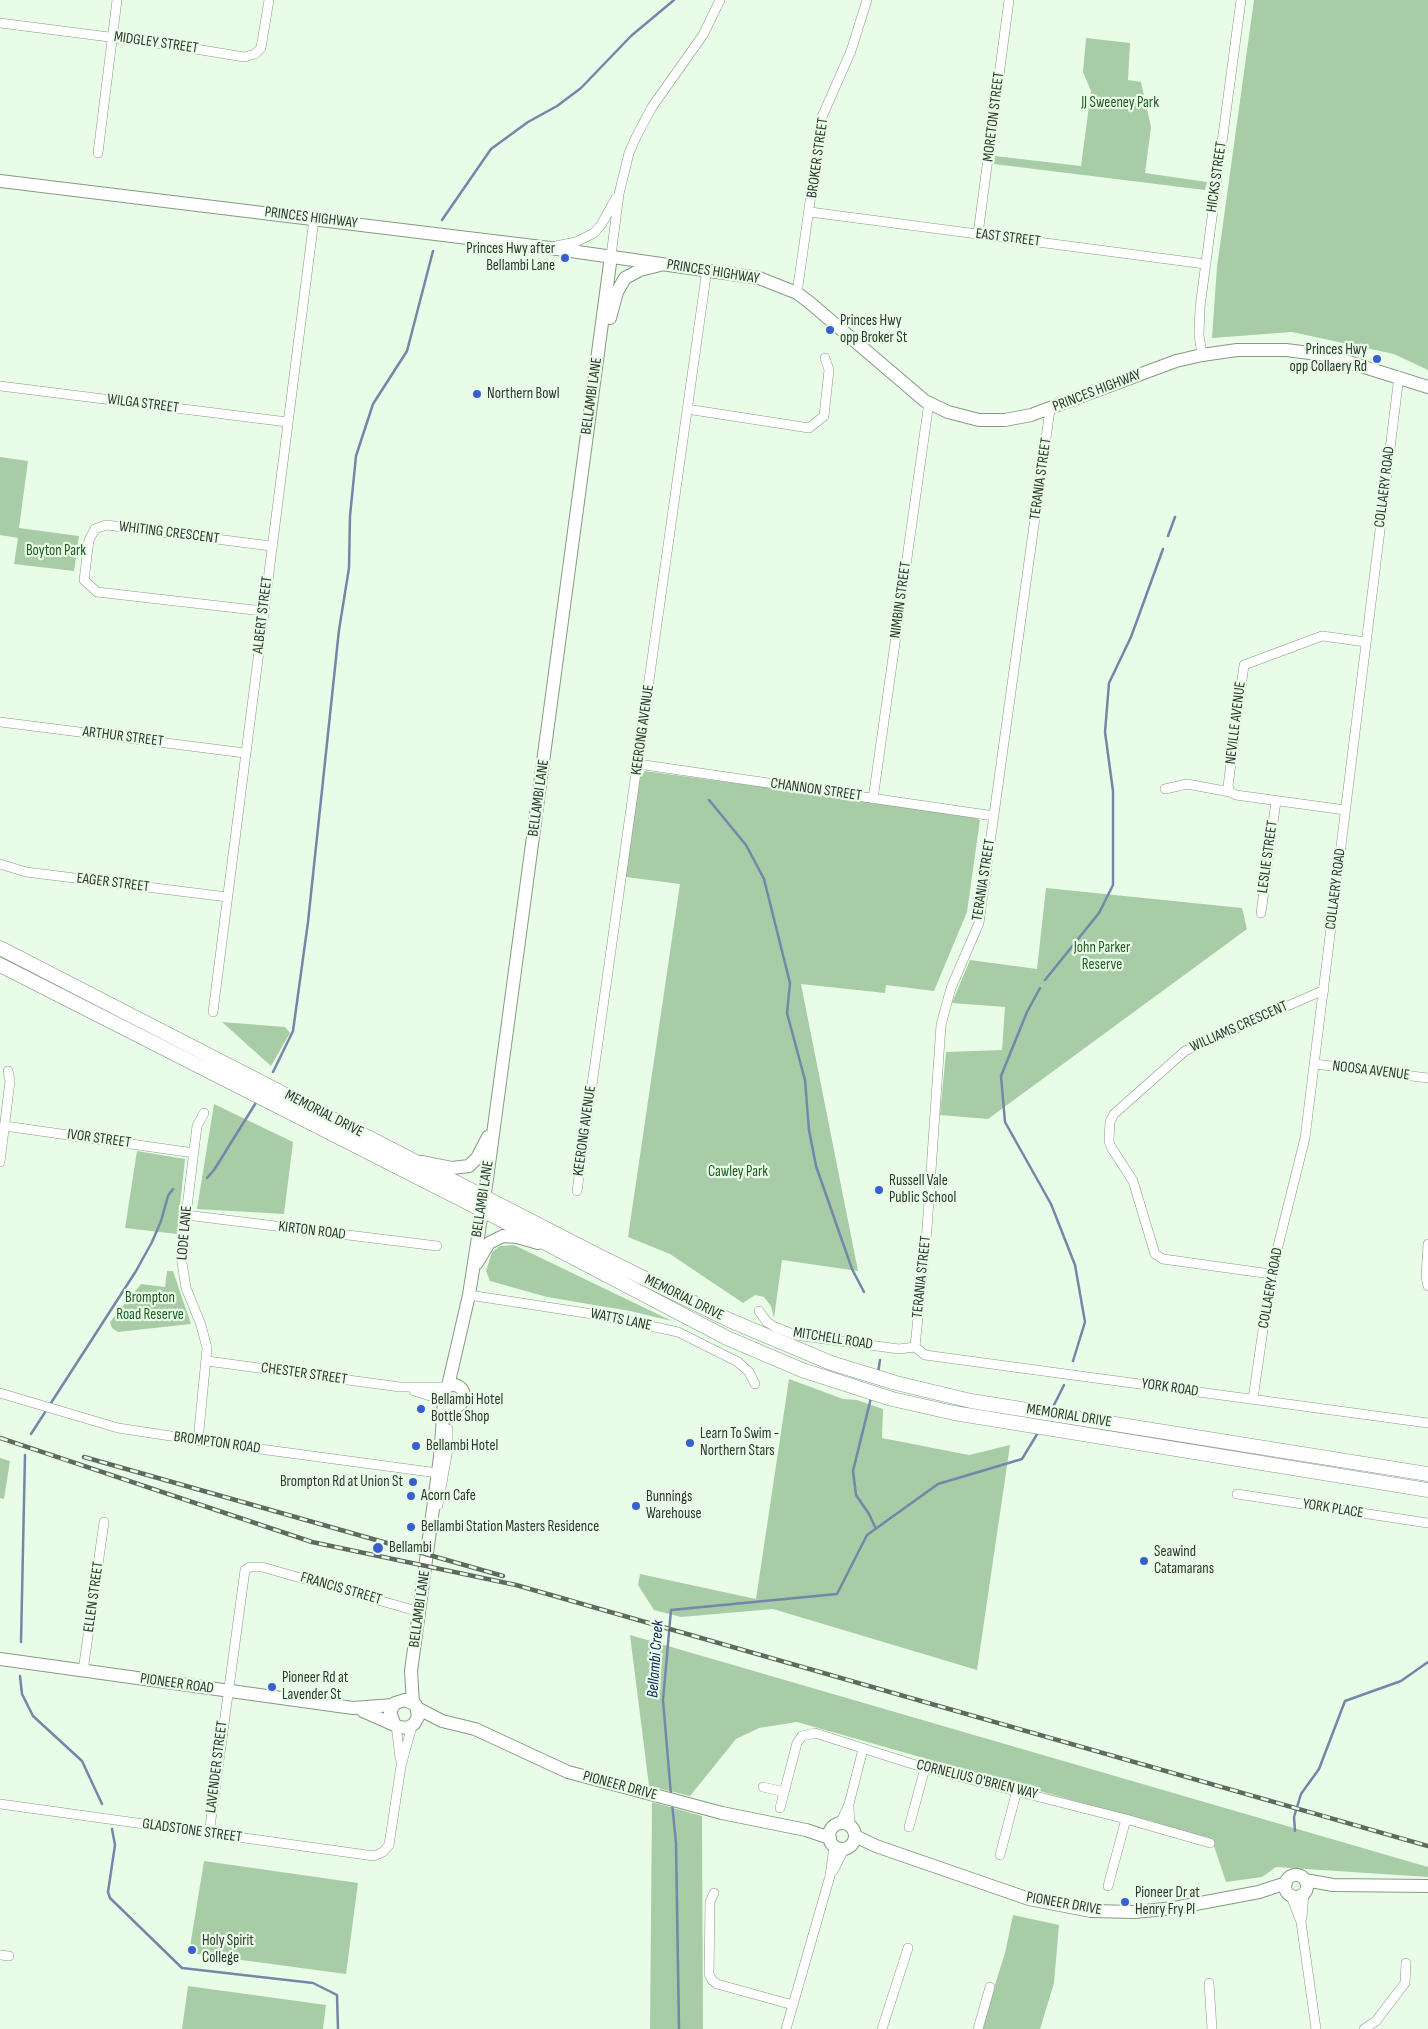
<!DOCTYPE html>
<html>
<head>
<meta charset="utf-8">
<style>
	body { margin:0 }
	canvas { display:block; background:#e9fce8 }
</style>
</head>
<body>
<canvas width="1428" height="2029"></canvas>
<script>
const ctx = document.querySelector('canvas').getContext('2d');
ctx.lineJoin = 'round';
function fill(path, color) { ctx.fillStyle = color; ctx.fill(path, 'evenodd'); }
const shape = rows => new Path2D(rows.map(r => 'M' + r).join(''));
function strokePath(path, color, width, dash) { ctx.strokeStyle = color; ctx.lineWidth = width; ctx.lineCap = dash ? 'butt' : 'round'; ctx.setLineDash(dash || []); ctx.stroke(path); }
function drawText(font, color, halo, rows, align = 'center') {
  ctx.font = font + ' "Sofia Sans Condensed",sans-serif'; ctx.lineWidth = 4.5; ctx.setLineDash([]); ctx.textBaseline = 'middle'; ctx.strokeStyle = halo; ctx.fillStyle = color; for (const [text, x, y, turn = 0] of rows) {
    ctx.save(); ctx.translate(x, y); ctx.rotate((+turn || 0) * Math.PI / 180); ctx.textAlign = isNaN(turn) ? turn : align; if (halo) ctx.strokeText(text, 0, 0); ctx.fillText(text, 0, 0); ctx.restore();
  }
}
fill(shape([
	[1254,0,1428,0,1428,370,1394,354,1292,332,1212,338,1217,267],
	[1086,38,1130,43,1128,80,1141,82,1151,127,1145,173,1207,182,1205,190,994,164,995,156,1081,166,1091,91,1083,72],
	[0,457,28,461,19,528,79,536,74,571,14,564,18,538,0,535],
	[645,771,963,814,980,820,967,912,934,991,886,985,885,993,801,984,858,1271,782,1260,774,1318,771,1306,764,1297,755,1295,743,1303,670,1254,628,1237,680,884,626,877,639,778],
	[1046,888,1242,908,1247,929,988,1119,940,1115,946,1052,1002,1050,1005,1007,952,1003,970,960,1037,969],
	[222,1022,285,1027,290,1033,271,1066],
	[214,1104,293,1142,284,1214,197,1209],
	[137,1151,185,1159,177,1234,125,1228],
	[514,1245,672,1321,630,1311,547,1297,490,1281,486,1271,492,1252,500,1246],
	[167,1271,173,1271,191,1324,118,1332,112,1328,110,1322,141,1284,165,1287],
	[789,1379,843,1399,857,1400,883,1409,882,1438,969,1455,1010,1445,977,1670,773,1609,681,1617,654,1610,638,1585,640,1574,756,1599],
	[0,1458,10,1461,4,1499,0,1498],
	[630,1635,1428,1867,1428,1877,1276,1867,1262,1877,1226,1882,1212,1840,797,1722,759,1728,736,1739,690,1796,649,1786],
	[652,1802,702,1816,703,2029,650,2029],
	[204,1861,358,1883,346,1974,189,1953],
	[1013,1915,1059,1925,1054,1983,1040,2029,981,2029,1005,1953],
	[188,1986,326,2005,323,2029,182,2029]
]), '#a8cda6');
strokePath(shape([
	[442,220,491,149,528,122,557,106,581,88,631,36,674,0],
	[1168,536,1175,517],
	[709,800,746,845,764,879,790,983,787,1013,805,1080,809,1130,816,1166,852,1269,864,1292],
	[1045,980,1099,913,1113,885,1113,791,1105,732,1109,683,1131,637,1163,549],
	[1040,988,1027,1012,1001,1076,1005,1122,1051,1204,1075,1265,1085,1322,1073,1361],
	[273,1072,293,1031,308,922,339,630,349,568,350,516,356,456,373,404,407,351,433,251],
	[207,1178,214,1170,257,1101],
	[878,1373,880,1360],
	[871,1398,853,1471,856,1495,869,1514,876,1529],
	[1052,1409,1064,1385],
	[31,1434,136,1271,152,1242,161,1221,168,1196,173,1189],
	[21,1642,25,1455],
	[20,1676,22,1694,33,1716,82,1761,102,1804],
	[671,1795,663,1700,671,1610,837,1594,867,1535,938,1484,1022,1459,1039,1431],
	[672,1803,676,1843,679,2029],
	[112,1829,115,1845,108,1892,110,1898,182,1968,313,1983,337,1995,338,2029],
	[1295,1831,1294,1817,1301,1794,1319,1769,1345,1701,1401,1681,1428,1662]
]), '#7487a9', 2.5);
const street = shape([
	[0,23,171,45,244,57,255,54,261,48,269,0],
	[98,153,117,0],
	[810,212,1205,264],
	[978,234,1009,0],
	[556,246,576,242,594,233,601,225,616,198],
	[611,256,619,194,629,153,637,135,652,107,703,35,720,0],
	[797,293,822,117,851,51,867,0],
	[1202,355,1199,335,1200,307,1241,0],
	[0,386,287,422],
	[687,409,809,428,824,416,829,370,825,358],
	[263,611,97,592,84,580,89,540,95,529,106,525,271,546],
	[0,722,245,753],
	[638,764,994,816],
	[1165,789,1187,784,1230,792],
	[873,799,929,402],
	[1345,810,1236,795,1230,792,1228,786,1244,665,1322,636,1366,642],
	[0,864,26,872,227,897],
	[1261,913,1276,801],
	[213,1012,314,219],
	[1315,1064,1428,1078],
	[5,1126,194,1153],
	[0,1162,10,1081,8,1071],
	[577,1191,707,269],
	[186,1215,437,1246],
	[1428,1244,1426,1277,1428,1286],
	[1271,1274,1163,1259,1155,1254,1133,1181,1111,1147,1109,1141,1110,1122,1114,1114,1185,1051,1324,990],
	[469,1295,599,1315,678,1332,738,1362,749,1372,755,1384],
	[759,1311,767,1322,775,1327,795,1335,899,1349,915,1347],
	[915,1347,927,1229,941,1025,951,988,979,923,1050,409],
	[915,1347,925,1355,1428,1423],
	[207,1361,400,1387,447,1387],
	[414,1391,443,1400],
	[0,1393,118,1428,230,1445,438,1473],
	[1253,1399,1271,1274,1305,1138,1399,376],
	[198,1441,207,1348,201,1325,186,1288,181,1256,197,1126,204,1113],
	[1237,1494,1428,1523],
	[438,1505,448,1449,448,1429],
	[83,1671,104,1522],
	[396,1725,400,1758],
	[763,1787,784,1792],
	[0,1804,374,1856,383,1852,389,1845,401,1766,412,1726],
	[849,1807,850,1826],
	[780,1808,797,1743,802,1736,815,1733,925,1768,1126,1819,1210,1843],
	[840,1824,849,1804,863,1749],
	[909,1827,925,1768],
	[209,1834,245,1570,250,1567,262,1567,420,1612],
	[1000,1855,1017,1790],
	[833,1871,844,1849],
	[1108,1886,1126,1819],
	[714,1893,710,1902,709,1974,712,1980,717,1984,793,2005],
	[1291,1896,1301,1922,1316,2029],
	[1302,1918,1304,1893],
	[0,1955,9,1956],
	[1209,1983,1212,2029],
	[786,2029,830,1876,834,1846],
	[882,2029,908,1948],
	[978,2029,990,1987],
	[1364,2029,1376,2021,1405,1983,1406,1963]
]);
const secondary = shape([
	[0,181,550,248,759,278,797,293,809,302,925,401,948,412,979,420,1005,420,1031,415,1176,361,1202,355,1237,350,1286,350,1326,355,1428,387],
	[610,318,617,292,625,278,640,270,660,265],
	[422,1162,452,1168,469,1166,477,1158,488,1137],
	[477,1263,489,1243,503,1236,517,1237,538,1243],
	'442 1396a11 11 0 1 1 22 0a11 11 0 1 1-22 0Z',
	[448,1386,469,1295,487,1179,611,256],
	[0,1659,353,1708,393,1705],
	[413,1703,411,1671,440,1457,444,1403],
	[417,1708,442,1721,475,1729,568,1772,722,1813,806,1830,830,1838],
	[363,1711,399,1727,408,1728,414,1724,418,1717,416,1705,405,1700,395,1703,390,1712,394,1723],
	'829 1836a13 13 0 1 1 26 0a13 13 0 1 1-26 0Z',
	[855,1836,876,1846,1029,1899,1091,1911,1135,1912,1174,1908,1259,1892,1286,1883],
	'1285 1886a11 11 0 1 1 22 0a11 11 0 1 1-22 0Z',
	[1305,1880,1333,1885,1428,1886]
]);
const primary = shape([
	[0,948,597,1255,729,1320,831,1363,896,1383,971,1401,1428,1474],
	[0,965,494,1216,727,1338,802,1370,892,1399,954,1413,1428,1490]
]);
strokePath(street, '#879986', 10);
strokePath(secondary, '#879986', 14);
strokePath(primary, '#879986', 15);
strokePath(street, '#fff', 9);
strokePath(secondary, '#fff', 12);
strokePath(primary, '#fff', 14);
const rail = shape([
	[0,1438,312,1542,516,1585,1428,1846],
	[84,1457,503,1576]
]);
strokePath(rail, '#5f695e', 4.5);
strokePath(rail, '#e9fce8', 2.5, [8]);
for (const [x, y, r, color] of [
	[565,258,5,"#385fd0"],
	[830,330,5,"#385fd0"],
	[1377,359,5,"#385fd0"],
	[477,394,5,"#385fd0"],
	[879,1190,5,"#385fd0"],
	[421,1409,5,"#385fd0"],
	[690,1443,5,"#385fd0"],
	[416,1446,5,"#385fd0"],
	[413,1482,5,"#385fd0"],
	[411,1496,5,"#385fd0"],
	[636,1506,5,"#385fd0"],
	[411,1527,5,"#385fd0"],
	[378,1548,6,"#385fd0"],
	[1144,1561,5,"#385fd0"],
	[272,1687,5,"#385fd0"],
	[1125,1902,5,"#385fd0"],
	[192,1950,5,"#385fd0"]
]) { const dot = new Path2D(); dot.arc(x, y, r, 0, 2 * Math.PI); ctx.fillStyle = color; ctx.fill(dot); strokePath(dot, '#e9fce8', 2); }
drawText('15px', '#2f362e', '#e9fce8', [
	["MIDGLEY STREET",156,43,8],
	["MORETON STREET",994,117,-83],
	["BROKER STREET",818,158,-82],
	["HICKS STREET",1217,177,-82],
	["PRINCES HIGHWAY",311,218,7],
	["EAST STREET",1008,238,7],
	["PRINCES HIGHWAY",713,272,9],
	["PRINCES HIGHWAY",1097,391,-21],
	["BELLAMBI LANE",592,396,-82],
	["WILGA STREET",143,404,7],
	["TERANIA STREET",1041,479,-82],
	["COLLAERY ROAD",1385,487,-83],
	["WHITING CRESCENT",169,533,7],
	["NIMBIN STREET",901,600,-82],
	["ALBERT STREET",263,615,-83],
	["NEVILLE AVENUE",1236,723,-83],
	["KEERONG AVENUE",643,730,-82],
	["ARTHUR STREET",123,737,7],
	["CHANNON STREET",816,790,8],
	["BELLAMBI LANE",539,798,-82],
	["LESLIE STREET",1268,857,-82],
	["TERANIA STREET",984,880,-81],
	["EAGER STREET",113,883,7],
	["COLLAERY ROAD",1336,889,-83],
	["WILLIAMS CRESCENT",1239,1027,-24],
	["NOOSA AVENUE",1371,1071,7],
	["MEMORIAL DRIVE",324,1114,27],
	["KEERONG AVENUE",585,1131,-82],
	["IVOR STREET",99,1139,8],
	["BELLAMBI LANE",483,1199,-81],
	["KIRTON ROAD",312,1231,7],
	["LODE LANE",185,1233,-85],
	["TERANIA STREET",922,1277,-84],
	["COLLAERY ROAD",1271,1288,-80],
	["MEMORIAL DRIVE",684,1298,26],
	["WATTS LANE",621,1320,12],
	["MITCHELL ROAD",833,1339,9],
	["CHESTER STREET",304,1374,8],
	["YORK ROAD",1170,1388,8],
	["MEMORIAL DRIVE",1069,1416,9],
	["BROMPTON ROAD",217,1443,8],
	["YORK PLACE",1333,1509,9],
	["FRANCIS STREET",341,1589,16],
	["ELLEN STREET",94,1597,-82],
	["BELLAMBI LANE",420,1609,-82],
	["PIONEER ROAD",177,1684,8],
	["LAVENDER STREET",217,1767,-83],
	["CORNELIUS O'BRIEN WAY",977,1780,14],
	["PIONEER DRIVE",620,1786,15],
	["GLADSTONE STREET",192,1831,8],
	["PIONEER DRIVE",1064,1904,10]
]);
drawText('15px', '#1e5b20', '#e9fce8', [
	["JJ Sweeney Park",1120,103],
	["Boyton Park",56,551],
	["John Parker",1102,948],
	["Reserve",1102,965],
	["Cawley Park",738,1172],
	["Brompton",150,1298],
	["Road Reserve",150,1315]
]);
drawText('15px', '#2f362e', '#e9fce8', [
	["Princes Hwy after",555,249,"right"],
	["Bellambi Lane",555,266,"right"],
	["Princes Hwy",840,321],
	["opp Broker St",840,338],
	["Princes Hwy",1367,350,"right"],
	["opp Collaery Rd",1367,367,"right"],
	["Northern Bowl",487,394],
	["Russell Vale",889,1181],
	["Public School",889,1198],
	["Bellambi Hotel",431,1400],
	["Bottle Shop",431,1417],
	["Learn To Swim -",700,1434],
	["Northern Stars",700,1451],
	["Bellambi Hotel",426,1446],
	["Brompton Rd at Union St",403,1482,"right"],
	["Acorn Cafe",421,1496],
	["Bunnings",646,1497],
	["Warehouse",646,1514],
	["Bellambi Station Masters Residence",421,1527],
	["Bellambi",389,1548],
	["Seawind",1154,1552],
	["Catamarans",1154,1569],
	["Pioneer Rd at",282,1678],
	["Lavender St",282,1695],
	["Pioneer Dr at",1135,1893],
	["Henry Fry Pl",1135,1910],
	["Holy Spirit",202,1941],
	["College",202,1958]
], 'left');
drawText('italic 16px', '#102360', '#e9fce8', [
	["Bellambi Creek",656,1659,-86]
]);
</script>
</body>
</html>
